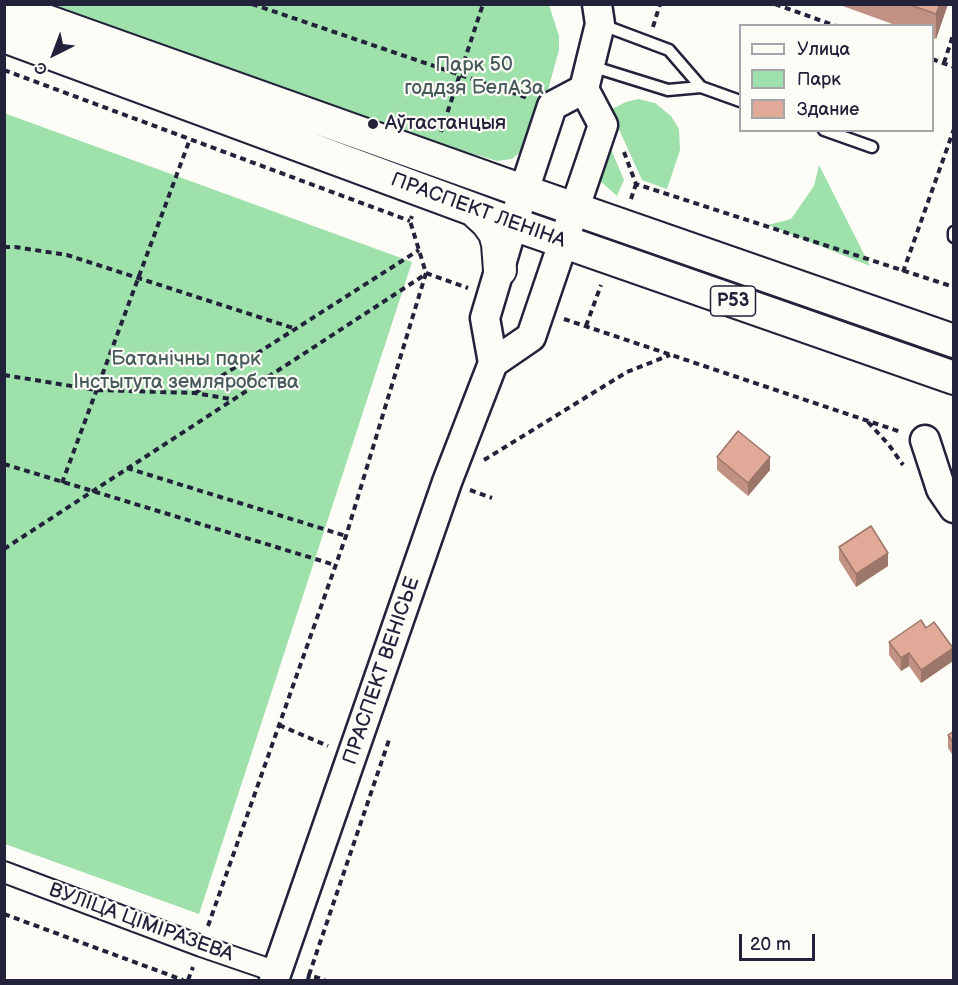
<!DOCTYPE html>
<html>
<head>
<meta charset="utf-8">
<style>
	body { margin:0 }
	#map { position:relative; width:958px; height:985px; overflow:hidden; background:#fdfcf7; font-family:"Balsamiq Sans",sans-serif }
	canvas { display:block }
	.frame { position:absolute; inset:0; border:6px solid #22223b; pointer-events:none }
	.legend { position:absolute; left:739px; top:24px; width:195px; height:108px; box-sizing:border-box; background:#fdfcf7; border:2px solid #a5a5ac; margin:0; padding:8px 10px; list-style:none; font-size:18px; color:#22223b }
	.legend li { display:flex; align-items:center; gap:12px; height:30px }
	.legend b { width:30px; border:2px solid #a5a5ac }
	.north { position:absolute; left:24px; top:24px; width:60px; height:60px; -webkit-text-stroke:4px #fdfcf7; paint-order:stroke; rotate:222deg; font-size:16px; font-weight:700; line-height:24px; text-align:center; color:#22223b }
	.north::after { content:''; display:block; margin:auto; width:21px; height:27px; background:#22223b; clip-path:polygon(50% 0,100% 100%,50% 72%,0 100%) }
	.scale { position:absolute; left:739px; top:934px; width:76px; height:27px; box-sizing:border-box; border:3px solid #22223b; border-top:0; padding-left:8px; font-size:18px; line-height:21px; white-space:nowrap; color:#22223b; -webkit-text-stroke:4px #fdfcf7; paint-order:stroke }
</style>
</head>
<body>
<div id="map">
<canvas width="958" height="985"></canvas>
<div class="frame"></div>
<ul class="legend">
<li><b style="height:8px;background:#fdfcf7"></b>Улица</li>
<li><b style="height:16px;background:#9ee1ab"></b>Парк</li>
<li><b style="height:16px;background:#e0a998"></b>Здание</li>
</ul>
<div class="north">С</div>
<div class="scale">20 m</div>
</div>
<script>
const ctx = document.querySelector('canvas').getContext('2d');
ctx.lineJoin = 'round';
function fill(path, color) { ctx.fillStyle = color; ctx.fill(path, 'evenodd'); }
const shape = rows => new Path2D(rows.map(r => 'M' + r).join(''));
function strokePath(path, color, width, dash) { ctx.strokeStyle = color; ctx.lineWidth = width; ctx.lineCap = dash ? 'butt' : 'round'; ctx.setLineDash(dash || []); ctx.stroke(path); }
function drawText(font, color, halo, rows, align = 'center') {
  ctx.font = font + ' "Balsamiq Sans",sans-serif'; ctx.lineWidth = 4.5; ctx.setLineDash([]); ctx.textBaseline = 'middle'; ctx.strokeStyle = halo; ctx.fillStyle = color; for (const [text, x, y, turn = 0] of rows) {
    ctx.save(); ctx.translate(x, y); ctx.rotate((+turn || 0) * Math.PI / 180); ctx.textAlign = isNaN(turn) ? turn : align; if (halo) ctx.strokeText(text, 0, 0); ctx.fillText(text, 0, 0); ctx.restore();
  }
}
fill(shape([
	[42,5,549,5,559,36,559,50,538,126,523,150,512,159,497,161,447,146],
	[638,99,655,103,671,116,679,129,680,150,667,189,642,180,617,125,604,119,612,109,626,102],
	[4,113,412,262,199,914,5,844],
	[605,135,624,180,617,196,597,178],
	[819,165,870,266,768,225,791,219,814,186]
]), '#9ee1ab');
const lane = shape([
	[600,24,669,50,701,87],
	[591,66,668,90,701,87,740,101],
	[824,130,872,147],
	[954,232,954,237]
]);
const street = shape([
	[4,872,201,946,277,972]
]);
const secondary = shape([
	[493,363,531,337,603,125,584,89,600,24,597,4],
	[925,440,941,489,954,508],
	[274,980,447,482,493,363,485,318,513,224,552,106,584,89]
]);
const primary = shape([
	[4,6,523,191,954,341],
	[4,36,513,224,954,378],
	[474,210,487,222,495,233,498,244,500,270]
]);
strokePath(lane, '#22223b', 15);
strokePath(street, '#22223b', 24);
strokePath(secondary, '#22223b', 33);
strokePath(primary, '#22223b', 36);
strokePath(shape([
	[252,4,528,98],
	[775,4,836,26],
	[653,27,660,4],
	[932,59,954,67],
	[944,63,954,32],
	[4,70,410,221],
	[441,132,483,4],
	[624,152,636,184,954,287],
	[631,199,636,184],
	[4,247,15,247,67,255,296,329],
	[903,272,954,129],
	[426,273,468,288],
	[564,319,901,432],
	[586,326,601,285],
	[4,375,96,390,195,393,230,399],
	[195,393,419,250],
	[868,422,889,445,903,465],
	[484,460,627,372,670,355],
	[4,464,335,565],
	[127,468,346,536],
	[62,483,190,139],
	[470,490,492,498],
	[4,549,426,274],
	[279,725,328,746],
	[4,914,183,980],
	[208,926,346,536,426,273,410,221,412,216],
	[309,975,389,740],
	[188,980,193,967],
	[308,980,309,975,325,980]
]), '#22223b', 4, [6, 4.5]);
strokePath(lane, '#fdfcf7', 10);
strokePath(street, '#fdfcf7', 20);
strokePath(secondary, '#fdfcf7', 28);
strokePath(primary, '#fdfcf7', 32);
fill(shape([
	[837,4,948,4,936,39,933,38,933,26,898,26],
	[717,457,770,470,748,496,717,470],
	[839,547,888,566,856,587,839,560],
	[926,628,953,661,921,683,909,666,901,671,889,655,889,642],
	[954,731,954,757,948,748,948,735]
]), '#c19183');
fill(shape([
	[940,4,948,4,936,39,936,14],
	[770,457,770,470,748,496,748,483],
	[888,553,888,566,856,587,856,574],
	[953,648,953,661,921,683,921,670],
	[909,653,909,666,901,671,901,658]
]), '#9d766a');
const building = shape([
	[908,4,940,4,936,14,908,4],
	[738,431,770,457,748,483,717,457,738,431],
	[871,526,888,553,856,574,839,547,871,526],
	[921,620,926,628,934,622,953,648,921,670,909,653,901,658,889,642,921,620],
	[954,731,954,744,948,735,954,731]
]);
fill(building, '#e0a998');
strokePath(building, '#9d766a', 1.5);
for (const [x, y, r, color] of [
	[373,124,6,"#22223b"]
]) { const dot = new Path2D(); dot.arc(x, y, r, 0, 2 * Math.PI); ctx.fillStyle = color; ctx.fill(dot); strokePath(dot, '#fdfcf7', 2); }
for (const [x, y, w] of [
	[733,301,45]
]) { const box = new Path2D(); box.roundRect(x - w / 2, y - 15, w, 30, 4.5); ctx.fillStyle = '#fdfcf7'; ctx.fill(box); strokePath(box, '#22223b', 1.5); }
drawText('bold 18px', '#22223b', null, [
	["Р53",733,301]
]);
drawText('20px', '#475b5d', '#fdfcf7', [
	["Парк 50",474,66],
	["годдзя БелАЗа",474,89],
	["Батанічны парк",186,360],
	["Інстытута земляробства",186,383]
]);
drawText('20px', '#22223b', '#fdfcf7', [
	["Аўтастанцыя",385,124]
], 'left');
drawText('20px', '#22223b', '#fdfcf7', [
	["ПРАСПЕКТ ЛЕНІНА",478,211,20],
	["ПРАСПЕКТ ВЕНІСЬЕ",382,671,-71],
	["ВУЛІЦА ЦІМІРАЗЕВА",141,923,20]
]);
</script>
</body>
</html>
